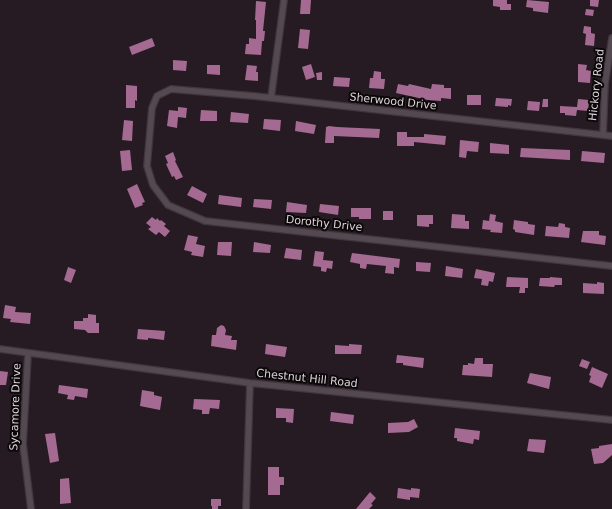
<!DOCTYPE html>
<html>
<head>
<meta charset="utf-8">
<style>
	body { margin:0 }
	canvas { display:block; background:#261b22 }
</style>
</head>
<body>
<canvas width="612" height="509"></canvas>
<script>
const ctx = document.querySelector('canvas').getContext('2d');
ctx.lineJoin = 'round';
function fill(path, color) { ctx.fillStyle = color; ctx.fill(path, 'evenodd'); }
const shape = rows => new Path2D(rows.map(r => 'M' + r).join(''));
function strokePath(path, color, width, dash) { ctx.strokeStyle = color; ctx.lineWidth = width; ctx.lineCap = dash ? 'butt' : 'round'; ctx.setLineDash(dash || []); ctx.stroke(path); }
function drawText(font, color, halo, rows, align = 'center') {
  ctx.font = font + ' "DejaVu Sans",sans-serif'; ctx.lineWidth = 4; ctx.setLineDash([]); ctx.textBaseline = 'middle'; ctx.strokeStyle = halo; ctx.fillStyle = color; for (const [text, x, y, turn = 0] of rows) {
    ctx.save(); ctx.translate(x, y); ctx.rotate((+turn || 0) * Math.PI / 180); ctx.textAlign = isNaN(turn) ? turn : align; if (halo) ctx.strokeText(text, 0, 0); ctx.fillText(text, 0, 0); ctx.restore();
  }
}
fill(shape([
	[301,0,311,0,310,14,300,14],
	[493,0,507,0,507,4,511,4,511,10,500,10,500,7,493,6],
	[527,0,549,2,548,13,533,11,533,8,526,7],
	[590,0,599,0,598,7,590,6],
	[256,1,266,2,263,31,265,31,264,41,262,41,261,55,245,54,246,44,249,44,249,38,256,39,256,20,255,20],
	[586,9,594,10,593,16,585,15],
	[584,26,591,27,591,33,595,34,594,46,585,45,586,34,583,33],
	[300,29,310,30,308,49,298,48],
	[152,38,155,46,132,55,129,47],
	[173,60,187,61,186,71,173,70],
	[311,64,315,77,306,80,302,67],
	[578,64,587,65,586,70,591,71,590,83,578,82],
	[207,65,220,65,220,75,207,74],
	[247,65,257,66,256,72,258,72,258,81,245,80],
	[374,71,381,72,381,79,385,79,384,89,369,88,370,78,373,78],
	[322,72,322,80,317,80,316,73],
	[334,77,350,78,349,87,333,86],
	[398,84,408,86,409,84,431,89,432,84,444,85,444,88,451,88,451,99,441,98,441,101,428,100,396,93],
	[126,85,137,86,137,101,135,100,135,108,126,108],
	[467,95,481,95,481,105,467,105],
	[496,98,512,99,511,106,508,105,508,107,495,106],
	[543,99,548,99,548,107,542,107],
	[578,99,589,100,588,111,577,110,576,116,565,115,565,113,560,113,560,106,577,107],
	[528,101,540,102,539,111,527,110],
	[178,107,187,108,186,118,178,117,177,128,167,126,169,110,178,111],
	[201,110,217,111,217,121,200,121],
	[231,112,249,114,248,123,230,122],
	[264,119,281,120,280,131,263,129],
	[124,120,133,121,132,141,122,140],
	[296,121,316,125,314,134,295,131],
	[329,126,337,127,380,129,379,138,334,136,334,143,325,143,326,127],
	[397,132,407,132,407,137,424,137,424,134,446,136,445,145,414,142,414,146,397,146],
	[460,140,479,142,478,152,467,151,466,158,459,157],
	[490,143,509,145,509,154,490,153],
	[521,148,570,150,570,160,520,157],
	[130,150,132,170,122,171,120,151],
	[582,151,605,153,604,163,581,161],
	[173,152,176,160,175,161,183,177,176,180,174,176,172,177,166,164,168,163,165,156],
	[137,184,145,202,142,203,143,205,135,208,127,189],
	[192,186,207,194,203,203,187,195],
	[219,195,242,198,241,207,218,204],
	[254,199,272,200,271,209,253,207],
	[287,202,307,205,306,213,286,212],
	[320,204,339,206,338,215,319,212],
	[351,208,371,208,371,219,359,219,359,217,351,217],
	[383,211,393,211,393,220,383,220],
	[452,214,465,215,465,221,469,221,469,229,451,228],
	[490,214,496,215,495,221,503,223,502,233,490,232,491,230,482,229,483,220,489,221],
	[417,215,433,215,433,224,429,224,429,227,417,226],
	[152,217,156,220,157,218,160,221,161,220,166,224,164,226,170,231,165,237,159,232,156,235,148,229,151,227,146,223],
	[514,220,528,222,528,224,535,225,534,235,515,232,515,230,513,229],
	[559,223,565,224,565,227,570,228,569,238,545,236,546,226,558,227],
	[583,231,599,231,599,235,606,236,605,245,581,242],
	[188,235,198,237,196,244,205,246,203,257,191,255,192,252,184,250],
	[218,242,232,242,231,256,217,255],
	[254,242,271,245,270,253,253,252],
	[286,248,302,250,301,260,284,258],
	[315,251,324,252,323,260,333,261,332,269,327,268,326,272,321,271,321,267,313,266],
	[352,253,400,259,399,268,394,267,394,274,385,273,386,266,367,264,366,269,360,268,360,264,350,262],
	[416,262,431,263,430,272,416,271],
	[446,266,463,269,462,278,445,276],
	[68,267,76,270,71,283,64,280],
	[476,269,495,273,493,282,489,281,488,286,481,285,482,279,474,278],
	[507,277,528,278,528,288,525,288,525,293,519,293,520,287,506,287],
	[550,277,562,278,562,285,555,285,554,287,539,286,540,278,550,278],
	[597,282,604,283,604,294,583,293,583,283,597,284],
	[5,305,16,307,15,312,31,313,30,324,10,322,11,319,3,318],
	[88,314,96,315,96,323,99,323,99,333,88,333,85,330,74,329,74,321,83,321,83,318,88,318],
	[221,325,224,326,226,330,225,335,232,336,231,340,237,340,236,350,211,346,212,335,216,335,217,328],
	[138,329,165,331,164,340,148,338,148,340,137,339],
	[266,344,287,347,285,357,265,354],
	[349,344,362,345,361,354,335,354,335,345,349,346],
	[397,355,424,358,423,368,403,365,403,363,396,363],
	[475,358,483,358,483,364,493,364,492,377,462,375,463,365,468,365,468,363,474,364],
	[582,359,590,362,587,369,579,366],
	[592,367,608,374,602,388,589,382,591,376,589,375],
	[0,371,8,372,6,385,0,385],
	[530,373,551,377,549,389,527,383],
	[59,385,88,389,87,398,75,396,74,400,67,399,68,395,58,393],
	[142,390,154,392,154,395,162,397,160,410,140,406],
	[194,399,220,400,219,409,210,408,209,414,202,414,202,410,193,409],
	[276,408,294,409,293,423,286,422,286,418,276,418],
	[331,412,354,415,353,424,330,421],
	[414,419,418,427,409,432,388,433,388,423,408,422],
	[455,428,480,431,479,440,474,439,473,444,457,441,457,438,454,438],
	[55,433,59,461,50,463,45,434],
	[529,439,546,440,544,453,527,451],
	[612,444,612,455,603,463,594,464,591,449,599,448,599,446],
	[268,467,279,467,279,477,284,477,284,485,280,485,280,495,268,495],
	[69,478,71,503,60,504,60,479],
	[398,488,411,490,411,488,420,489,419,498,410,497,410,500,397,498],
	[370,492,376,498,371,504,373,505,369,509,356,509],
	[211,499,221,499,221,506,218,506,218,509,212,509,212,506,211,506]
]), '#a56a92');
const minor = shape([
	[271,98,284,0],
	[603,135,605,84,612,38],
	[612,136,254,96,171,89,157,96,152,108,147,166,153,185,168,205,205,221,612,266],
	[0,349,250,383,612,420],
	[28,354,23,444,31,509],
	[246,509,250,383]
]);
strokePath(minor, '#40373d', 8);
strokePath(minor, '#554951', 5.5);
drawText('11px', '#dcd4d9', '#0c080a', [
	["Hickory Road",597,85,-84],
	["Sherwood Drive",393,102,6],
	["Dorothy Drive",324,224,6],
	["Chestnut Hill Road",307,379,6],
	["Sycamore Drive",16,407,-88]
]);
</script>
</body>
</html>
